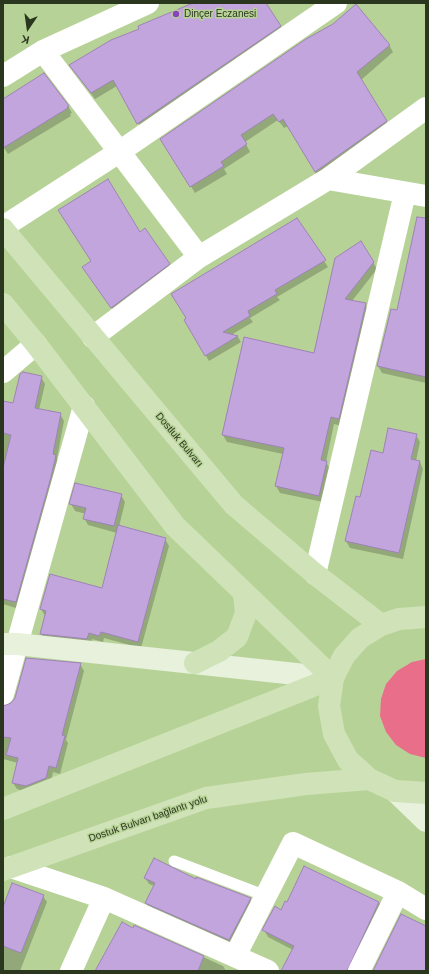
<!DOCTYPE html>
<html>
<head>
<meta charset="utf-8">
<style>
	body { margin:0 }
	#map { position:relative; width:429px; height:974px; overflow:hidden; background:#b7d297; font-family:Helvetica,sans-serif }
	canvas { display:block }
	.frame { position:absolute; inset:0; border:4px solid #2b361f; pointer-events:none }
	.north { position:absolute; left:8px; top:8px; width:40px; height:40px; -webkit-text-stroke:3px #b7d297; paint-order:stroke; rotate:193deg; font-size:11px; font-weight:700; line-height:16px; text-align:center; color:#2b361f }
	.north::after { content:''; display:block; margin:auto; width:14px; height:18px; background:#2b361f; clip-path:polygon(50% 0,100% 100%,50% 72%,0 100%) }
</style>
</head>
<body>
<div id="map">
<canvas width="429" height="974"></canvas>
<div class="frame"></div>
<div class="north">K</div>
</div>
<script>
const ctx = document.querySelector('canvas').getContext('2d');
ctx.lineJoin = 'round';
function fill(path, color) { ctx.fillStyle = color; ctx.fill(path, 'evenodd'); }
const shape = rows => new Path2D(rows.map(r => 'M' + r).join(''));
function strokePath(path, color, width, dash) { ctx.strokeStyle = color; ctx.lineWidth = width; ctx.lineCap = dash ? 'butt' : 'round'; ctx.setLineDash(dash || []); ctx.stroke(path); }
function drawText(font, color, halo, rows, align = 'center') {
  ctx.font = font + ' Helvetica,sans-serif'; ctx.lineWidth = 3; ctx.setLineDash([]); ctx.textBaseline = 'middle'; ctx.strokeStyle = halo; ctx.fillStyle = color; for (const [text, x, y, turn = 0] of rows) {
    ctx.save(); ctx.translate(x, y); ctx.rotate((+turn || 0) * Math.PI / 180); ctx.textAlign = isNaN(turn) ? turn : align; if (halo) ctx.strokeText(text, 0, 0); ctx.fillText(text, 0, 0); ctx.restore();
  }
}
fill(shape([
	[426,659,426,758,410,754,396,745,386,732,380,716,381,699,386,684,397,671,412,662]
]), '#e86e89');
fill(shape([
	[194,3,266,3,284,32,142,130,117,86,95,99,74,71,141,29],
	[389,45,393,52,361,80,390,128,319,179,288,126,284,128,278,120,245,142,250,152,224,169,227,174,195,193,166,146],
	[3,100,68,106,72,113,70,114,71,116,8,154,3,146],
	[296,219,328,267,277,297,280,300,250,318,253,322,231,335,238,337,241,342,209,361,185,320],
	[140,233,169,264,173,271,116,314,88,274],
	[426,237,426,383,382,373,378,366],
	[361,242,377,269,352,301,365,304,369,311,342,426,334,424,326,462,330,469,323,502,280,493,276,486,283,454,227,442,223,435,315,354],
	[41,377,45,384,39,410,60,414,64,421,57,458,59,463,19,609,3,604,3,415],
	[416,435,420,442,416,461,420,462,423,469,403,559,350,548,346,541,361,498,384,454],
	[121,495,125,502,119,527,165,539,169,546,141,648,104,638,103,642,92,639,91,646,45,641,41,634,45,616,41,609,102,589,117,533,88,525,84,518,86,514,75,511,71,504],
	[80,664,84,671,66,740,68,743,60,774,53,772,50,785,30,793,17,789,13,783,18,763,3,759,3,707,6,707],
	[145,878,196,880,250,899,253,904,232,945,149,908,146,903,154,886,149,884],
	[43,896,47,902,20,971,3,971,3,909],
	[379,902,383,910,352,971,282,971,293,950,268,937,264,930,282,911],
	[135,926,223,966,226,971,222,971,223,969,219,971,97,971]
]), '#0003');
const building = shape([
	[193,3,266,3,281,26,137,124,113,80,91,93,69,65,111,40,139,29,138,26,193,3],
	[356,4,390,45,357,72,387,121,315,172,283,119,279,122,273,114,241,135,247,144,221,162,224,166,190,187,160,139,306,39,333,24,356,4],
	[44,73,69,106,67,107,68,108,3,148,3,99,44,73],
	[108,179,140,232,145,228,170,264,111,308,82,267,91,261,58,210,108,179],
	[417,217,426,218,426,377,377,366,391,309,397,310,417,217],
	[297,218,326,260,275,290,277,294,248,311,250,316,223,332,238,336,205,356,184,320,186,318,171,294,297,218],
	[361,241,374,262,345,299,366,303,339,419,331,417,321,460,327,461,319,496,275,486,284,448,222,435,244,337,314,353,335,258,361,241],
	[23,372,42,376,35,408,61,413,53,454,56,455,51,477,16,602,3,599,3,468,11,435,3,433,3,401,13,403,20,374,23,372],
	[388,428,417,434,411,459,420,461,399,553,345,541,356,496,360,497,371,450,383,453,388,428],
	[75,483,122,494,114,526,83,519,86,508,69,504,75,483],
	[118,525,166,538,138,642,101,632,99,636,89,633,87,639,40,634,46,611,40,609,50,574,102,588,118,525],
	[26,658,81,663,62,735,65,736,56,768,49,766,46,778,26,786,12,783,18,758,6,755,11,738,3,737,3,706,11,703,15,698,26,658],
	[154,858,196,879,196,877,251,898,229,940,145,903,155,883,144,878,154,858],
	[304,866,379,902,347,971,281,971,294,946,262,930,275,906,281,910,285,901,287,902,304,866],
	[12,883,44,895,21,953,3,946,3,907,12,883],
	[401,914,426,926,426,971,373,971,401,914],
	[122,922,133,928,134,925,204,956,198,971,95,971,122,922]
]);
fill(building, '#c3a5dd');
strokePath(building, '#9e82b7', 1);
strokePath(shape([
	[174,861,266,896]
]), '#fff', 11);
strokePath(shape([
	[43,51,199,257],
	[3,76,43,51,148,3],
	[328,179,426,196],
	[3,227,119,152,336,3],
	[93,337,199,257,328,179,426,108],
	[3,372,36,344],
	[315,574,405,193],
	[3,694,84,406],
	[11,867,104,898,268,971],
	[235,956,293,843,398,892,426,909],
	[71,971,104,898],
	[359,971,398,892]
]), '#fff', 22);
strokePath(shape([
	[3,644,17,644,333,678],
	[395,791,426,821]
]), '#e7f1dc', 22);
strokePath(shape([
	[3,229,234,505,315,574,381,625],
	[3,304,36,344,175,526,333,678,3,809],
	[426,617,399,619,381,625,360,638,344,656,333,678,329,706,334,734,348,760,369,779,395,791,426,793],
	[195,663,219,651,237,637,246,613,244,593],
	[3,870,206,798,306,784,369,779]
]), '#d0e3b8', 22);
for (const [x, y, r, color] of [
	[176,14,4,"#8845b9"]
]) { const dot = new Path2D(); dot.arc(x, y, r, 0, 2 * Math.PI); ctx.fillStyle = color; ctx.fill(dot); strokePath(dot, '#b7d297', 1.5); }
drawText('10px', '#2b361f', '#b7d297', [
	["Dinçer Eczanesi",184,14]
], 'left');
drawText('10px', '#2b361f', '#b7d297', [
	["Dostluk Bulvarı",179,440,50],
	["Dostuk Bulvarı bağlantı yolu",148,819,-19]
]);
</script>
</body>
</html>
